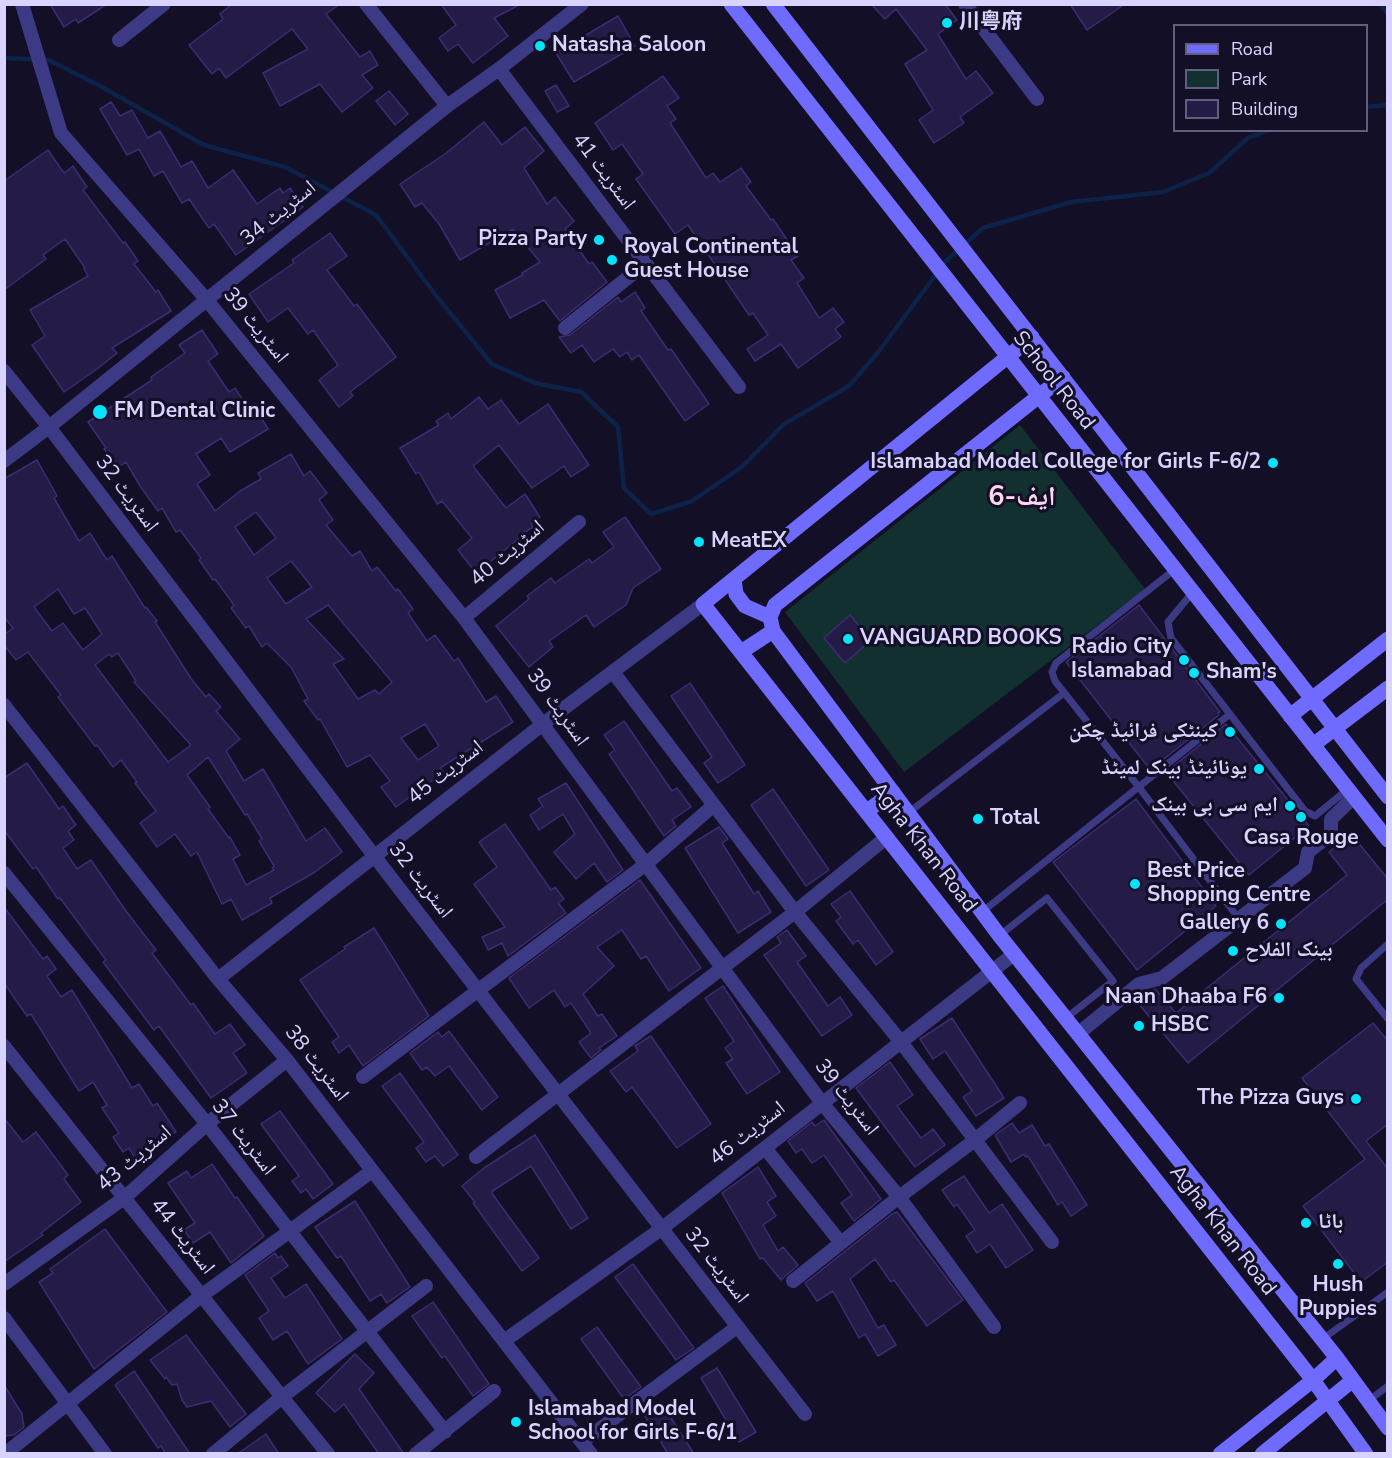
<!DOCTYPE html>
<html>
<head>
<meta charset="utf-8">
<style>
	body { margin:0 }
	#map { position:relative; width:1392px; height:1458px; overflow:hidden; background:#130f26; font-family:"Nunito Sans",sans-serif }
	canvas { display:block }
	.frame { position:absolute; inset:0; border:6px solid #d9d4ff; pointer-events:none }
	.legend { position:absolute; left:1173px; top:24px; width:195px; height:108px; box-sizing:border-box; background:#130f26; border:2px solid #625e7d; margin:0; padding:8px 10px; list-style:none; font-size:18px; color:#d9d4ff }
	.legend li { display:flex; align-items:center; gap:12px; height:30px }
	.legend b { width:30px; border:2px solid #625e7d }
</style>
</head>
<body>
<div id="map">
<canvas width="1392" height="1458"></canvas>
<div class="frame"></div>
<ul class="legend">
<li><b style="height:8px;background:#6f6bff"></b>Road</li>
<li><b style="height:16px;background:#12302f"></b>Park</li>
<li><b style="height:16px;background:#241b47"></b>Building</li>
</ul>
</div>
<script>
const ctx = document.querySelector('canvas').getContext('2d');
ctx.lineJoin = 'round';
function fill(path, color) { ctx.fillStyle = color; ctx.fill(path, 'evenodd'); }
const shape = rows => new Path2D(rows.map(r => 'M' + r).join(''));
function strokePath(path, color, width, dash) { ctx.strokeStyle = color; ctx.lineWidth = width; ctx.lineCap = dash ? 'butt' : 'round'; ctx.setLineDash(dash || []); ctx.stroke(path); }
function drawText(font, color, halo, rows, align = 'center') {
  ctx.font = font + ' "Nunito Sans","Noto Naskh Arabic","Noto Sans SC",sans-serif'; ctx.lineWidth = 6; ctx.setLineDash([]); ctx.textBaseline = 'middle'; ctx.strokeStyle = halo; ctx.fillStyle = color; for (const [text, x, y, turn = 0] of rows) {
    ctx.save(); ctx.translate(x, y); ctx.rotate((+turn || 0) * Math.PI / 180); ctx.textAlign = isNaN(turn) ? turn : align; if (halo) ctx.strokeText(text, 0, 0); ctx.fillText(text, 0, 0); ctx.restore();
  }
}
fill(shape([
	[1020,425,1145,589,904,772,785,612]
]), '#12302f');
strokePath(shape([
	[1380,4,1388,14],
	[4,58,49,60,94,83],
	[93,82,204,145,285,167,376,215,437,297,492,364,535,383,581,392,618,427,624,488,651,514,692,501,743,466,784,424,849,386,879,351,946,261,983,228,1071,202,1163,192,1209,173,1248,138,1269,130],
	[1366,107,1388,105]
]), '#0c2248', 4.5);
const building = shape([
	[50,4,107,4,78,23,76,19,64,27,50,4],
	[232,4,340,4,326,14,360,57,370,51,378,65,362,75,373,88,342,112,320,84,280,106,263,73,308,49,292,29,226,78,219,68,212,74,189,45,223,19,220,14,232,4],
	[441,4,521,4,494,18,508,36,473,63,458,44,448,51,439,38,456,25,441,4],
	[871,4,945,4,957,20,938,34,966,79,976,71,993,93,960,117,964,123,934,143,919,120,933,110,905,64,927,50,896,9,885,19,871,4],
	[1070,4,1125,4,1087,30,1070,4],
	[618,16,635,46,574,82,556,53,618,16],
	[663,76,679,98,667,106,676,119,670,123,706,178,713,173,720,182,741,168,751,182,746,186,771,220,773,219,798,256,791,260,804,278,797,283,819,318,833,308,844,322,835,329,841,337,798,368,781,344,755,361,747,349,768,335,753,313,749,315,688,225,675,234,636,179,643,174,622,144,613,150,595,123,663,76],
	[556,85,569,106,557,112,545,91,556,85],
	[389,91,408,114,395,125,376,101,389,91],
	[111,102,120,116,132,110,148,138,160,131,181,167,192,161,208,188,233,170,257,204,280,188,283,193,290,188,303,207,236,255,214,224,209,228,189,199,182,203,163,171,154,176,139,149,127,155,100,109,111,102],
	[484,122,502,145,525,127,544,151,524,168,547,204,555,197,574,221,565,229,589,264,592,262,607,282,560,321,544,300,510,318,495,290,523,275,522,273,540,262,513,229,460,260,439,224,422,203,415,207,400,184,445,154,484,122],
	[48,150,64,173,73,166,87,187,83,190,123,243,125,242,138,261,134,264,156,292,158,290,171,311,112,348,117,353,97,369,64,392,32,345,45,336,30,310,88,276,84,269,85,268,65,239,43,255,46,259,4,290,4,181,48,150],
	[330,233,347,256,327,270,354,306,357,304,396,357,350,392,353,396,339,407,319,380,338,365,313,330,308,334,288,308,268,322,249,294,294,263,292,260,330,233],
	[635,292,645,308,641,311,668,350,671,349,709,404,685,421,639,355,632,360,627,352,620,357,613,349,594,362,582,345,571,353,559,337,570,335,618,297,621,302,635,292],
	[202,330,218,354,208,361,229,392,235,388,249,409,254,406,268,429,230,452,221,438,196,454,210,475,197,484,215,511,240,491,261,479,258,473,291,454,304,476,310,471,327,493,319,500,333,520,326,525,352,556,360,551,372,571,377,567,396,591,398,589,413,609,408,613,427,641,435,635,454,661,458,658,486,702,496,696,513,722,440,768,444,772,396,807,381,787,390,781,370,755,347,767,320,719,318,720,304,701,308,699,291,667,267,643,262,647,249,626,246,628,231,608,234,605,215,579,213,580,199,560,201,558,180,530,176,532,162,508,158,511,140,486,126,462,119,467,104,449,106,448,88,422,152,380,151,377,185,353,179,345,202,330],
	[256,512,276,538,254,555,235,527,256,512],
	[291,561,312,587,286,604,267,578,291,561],
	[328,605,392,682,379,694,375,690,358,699,333,664,344,659,306,619,328,605],
	[425,724,439,746,418,760,401,738,425,724],
	[479,397,488,409,501,400,519,424,548,404,589,465,571,477,564,466,532,488,499,445,473,466,506,508,525,494,540,517,531,524,533,527,520,535,521,537,476,573,458,550,472,538,442,501,437,504,419,472,416,474,400,448,439,425,436,421,448,413,451,419,479,397],
	[37,460,57,496,54,498,79,541,90,533,107,560,112,556,145,608,146,607,157,621,155,622,192,680,206,697,209,694,221,707,216,711,240,739,226,751,244,781,263,769,306,841,325,828,342,852,315,872,270,898,272,903,242,920,231,899,222,904,197,852,191,856,175,834,157,847,140,823,156,811,135,783,137,782,121,760,113,767,97,745,95,746,58,697,61,695,28,652,16,660,4,645,4,635,13,628,4,617,4,479,37,460],
	[58,589,74,614,85,608,102,634,83,650,63,623,52,631,34,607,58,589],
	[118,653,136,681,134,682,191,745,168,762,95,665,109,654,112,657,118,653],
	[208,757,245,815,247,814,262,839,259,841,274,866,272,868,274,870,246,885,233,859,240,855,230,837,229,838,208,809,210,807,187,775,208,757],
	[625,517,661,569,633,588,626,605,594,627,586,615,549,641,553,647,529,667,496,626,529,599,527,596,551,578,555,583,589,559,592,563,614,547,603,532,625,517],
	[1139,605,1220,712,1218,713,1219,715,1159,763,1156,760,1148,767,1066,662,1139,605],
	[850,615,871,640,845,663,824,638,850,615],
	[690,683,745,765,718,783,704,763,712,757,671,696,690,683],
	[624,721,672,791,677,788,691,807,672,820,676,826,664,836,609,754,615,750,604,735,624,721],
	[1226,724,1309,826,1249,875,1166,772,1226,724],
	[27,763,59,809,63,806,76,825,68,831,74,840,63,848,77,869,91,860,126,911,156,950,152,953,191,1005,193,1003,215,1034,230,1024,245,1045,233,1053,247,1073,211,1098,159,1026,154,1030,103,962,106,960,60,898,58,899,36,867,33,869,4,830,4,778,27,763],
	[566,783,623,870,607,882,594,863,576,879,554,852,575,834,563,814,539,830,530,815,543,806,538,799,566,783],
	[773,789,829,870,806,886,751,805,773,789],
	[1136,799,1216,906,1137,970,1053,862,1136,799],
	[505,824,551,890,555,887,564,899,558,903,566,913,508,956,502,943,488,950,482,937,505,927,474,884,497,867,479,842,505,824],
	[719,827,728,839,722,843,754,894,758,891,771,912,738,933,685,848,719,827],
	[1351,834,1388,879,1388,899,1188,1063,1137,1002,1155,989,1176,1013,1347,875,1329,852,1351,834],
	[640,880,701,968,669,991,646,956,641,959,622,930,597,947,614,966,583,994,598,1016,602,1014,617,1036,599,1048,601,1050,591,1058,579,1042,591,1033,571,1003,565,1007,554,990,529,1008,509,978,640,880],
	[850,891,893,952,876,965,858,940,853,944,836,921,841,917,831,904,850,891],
	[4,907,43,959,47,956,56,969,47,976,61,997,72,990,132,1088,139,1084,153,1106,157,1103,176,1132,136,1159,129,1148,123,1152,113,1137,119,1133,102,1108,107,1105,93,1082,79,1091,31,1014,27,1016,4,983,4,907],
	[374,928,429,1016,363,1066,349,1045,339,1053,332,1042,339,1037,300,980,345,949,344,947,374,928],
	[787,930,806,956,797,962,828,1006,840,997,852,1015,822,1036,764,955,781,943,777,937,787,930],
	[723,986,780,1072,747,1094,726,1063,733,1059,725,1048,734,1041,705,998,723,986],
	[952,1018,1004,1098,976,1116,963,1097,972,1091,945,1051,933,1059,920,1039,952,1018],
	[1373,1023,1388,1041,1388,1124,1366,1141,1388,1169,1388,1262,1361,1282,1303,1206,1365,1159,1302,1078,1373,1023],
	[449,1031,498,1097,482,1110,449,1066,435,1076,427,1067,422,1070,410,1053,438,1032,442,1037,449,1031],
	[651,1036,711,1124,677,1148,632,1087,626,1092,610,1071,638,1051,635,1046,651,1036],
	[890,1062,913,1095,897,1106,921,1138,933,1129,945,1145,915,1167,856,1088,890,1062],
	[400,1073,458,1155,443,1166,435,1156,426,1162,416,1148,424,1142,382,1086,400,1073],
	[280,1111,333,1184,313,1199,306,1189,301,1193,292,1181,299,1176,261,1124,280,1111],
	[4,1118,23,1142,36,1132,68,1175,64,1179,81,1202,41,1233,43,1235,4,1262,4,1118],
	[824,1120,881,1199,854,1221,841,1203,852,1195,824,1155,812,1163,802,1149,796,1153,788,1141,812,1122,815,1126,824,1120],
	[1012,1123,1019,1133,1032,1125,1045,1146,1049,1144,1087,1205,1071,1216,1062,1202,1058,1205,1028,1156,1026,1157,1024,1154,1011,1162,995,1135,1012,1123],
	[535,1135,588,1218,571,1229,531,1166,491,1192,539,1258,522,1271,473,1203,475,1202,462,1186,484,1168,535,1135],
	[212,1164,235,1198,237,1197,264,1236,231,1263,210,1232,193,1243,184,1230,195,1223,168,1183,187,1171,191,1178,212,1164],
	[758,1167,776,1196,767,1202,776,1216,763,1225,778,1251,783,1247,798,1265,781,1280,763,1258,760,1259,722,1193,758,1167],
	[964,1176,989,1213,1002,1204,1033,1250,1006,1268,990,1244,977,1253,966,1236,975,1230,957,1204,954,1207,942,1190,964,1176],
	[355,1201,410,1287,387,1303,381,1294,370,1301,341,1256,337,1258,315,1227,355,1201],
	[897,1212,963,1300,927,1326,894,1280,891,1282,875,1259,850,1279,878,1328,884,1325,896,1345,878,1356,865,1334,859,1338,833,1291,817,1301,805,1283,892,1214,897,1212],
	[105,1229,167,1312,94,1369,39,1282,53,1273,50,1269,105,1229],
	[275,1253,278,1258,281,1256,288,1266,271,1278,285,1298,306,1284,342,1339,308,1364,287,1331,273,1340,259,1318,269,1311,245,1275,275,1253],
	[633,1264,694,1348,676,1360,615,1277,633,1264],
	[433,1302,489,1384,473,1396,445,1356,442,1358,412,1316,433,1302],
	[597,1327,641,1387,624,1399,581,1339,597,1327],
	[186,1335,246,1414,230,1427,211,1401,187,1407,182,1400,177,1384,172,1385,166,1377,165,1379,150,1360,186,1335],
	[355,1354,374,1373,359,1389,404,1454,379,1454,344,1404,335,1412,316,1393,355,1354],
	[717,1368,756,1432,739,1442,701,1378,717,1368],
	[134,1371,145,1387,190,1454,166,1454,161,1446,158,1448,115,1385,134,1371],
	[4,1385,22,1414,24,1427,14,1435,4,1436,4,1385],
	[663,1405,694,1454,668,1454,645,1416,663,1405],
	[266,1434,279,1454,237,1454,266,1434]
]);
fill(building, '#241b47');
strokePath(building, '#3b2d73', 1.5);
strokePath(shape([
	[1174,570,1056,663,1052,672,1055,681,1138,786,1239,919],
	[1192,593,1168,622,1171,638,1305,811,1315,816,1348,789],
	[908,813,1064,693],
	[982,912,1230,714],
	[1000,935,1047,898,1113,981,1066,1018],
	[1388,944,1361,968,1356,979,1388,1019],
	[1321,1340,1388,1292],
	[1368,1401,1388,1386]
]), '#3d3a85', 7);
strokePath(shape([
	[22,4,61,133,206,299,464,618,822,1103,899,1197,994,1327],
	[366,4,447,106],
	[965,4,1037,99],
	[119,40,164,4],
	[499,69,739,387],
	[565,328,646,263],
	[4,371,49,427,375,857,805,1414],
	[4,461,49,427,447,106,499,69,582,4],
	[464,618,579,522],
	[613,672,795,912,901,1042,1052,1242],
	[4,705,218,979,287,1060,591,1454],
	[4,873,207,1124,445,1432],
	[218,979,543,724,703,604],
	[1079,1033,1139,984,1162,978,1305,868,1308,852,1331,834,1331,819,1353,798],
	[4,1046,282,1397,328,1454],
	[363,1077,646,864,714,805],
	[765,1148,841,1243],
	[476,1157,795,912,887,837],
	[793,1281,899,1197,975,1140,1020,1103],
	[4,1284,124,1198,207,1124,287,1060],
	[4,1318,105,1454],
	[504,1341,661,1229,1014,954],
	[582,1442,737,1327],
	[5,1454,201,1296,372,1171],
	[213,1454,282,1397,426,1286],
	[416,1454,494,1391]
]), '#3d3a85', 14);
strokePath(shape([
	[731,4,1388,840],
	[773,4,1388,797],
	[1032,337,703,604,1313,1380,1366,1454],
	[1063,377,775,605,770,617,773,631,999,935,1337,1358,1388,1428],
	[734,579,736,594,745,606,770,617],
	[741,652,773,631],
	[1290,716,1388,639],
	[1313,745,1388,688],
	[867,811,893,792],
	[1220,1454,1313,1380,1337,1358],
	[1262,1454,1353,1380]
]), '#6f6bff', 15);
for (const [x, y, r, color] of [
	[947,23,6,"#00e5ff"],
	[540,46,6,"#00e5ff"],
	[599,240,6,"#00e5ff"],
	[612,260,6,"#00e5ff"],
	[100,412,8,"#00e5ff"],
	[1273,463,6,"#00e5ff"],
	[699,542,6,"#00e5ff"],
	[848,639,6,"#00e5ff"],
	[1184,660,6,"#00e5ff"],
	[1194,673,6,"#00e5ff"],
	[1230,732,6,"#00e5ff"],
	[1259,769,6,"#00e5ff"],
	[1290,806,6,"#00e5ff"],
	[1301,817,6,"#00e5ff"],
	[978,819,6,"#00e5ff"],
	[1135,884,6,"#00e5ff"],
	[1281,924,6,"#00e5ff"],
	[1233,951,6,"#00e5ff"],
	[1279,998,6,"#00e5ff"],
	[1139,1026,6,"#00e5ff"],
	[1356,1099,6,"#00e5ff"],
	[1306,1223,6,"#00e5ff"],
	[1338,1264,6,"#00e5ff"],
	[516,1422,6,"#00e5ff"]
]) { const dot = new Path2D(); dot.arc(x, y, r, 0, 2 * Math.PI); ctx.fillStyle = color; ctx.fill(dot); strokePath(dot, '#130f26', 2); }
drawText('bold 21px', '#d9d4ff', '#130f26', [
	["川粤府",959,23],
	["Natasha Saloon",552,46],
	["Pizza Party",587,240,"right"],
	["Royal Continental",624,248],
	["Guest House",624,272],
	["FM Dental Clinic",114,412],
	["Islamabad Model College for Girls F-6/2",1261,463,"right"],
	["MeatEX",711,542],
	["VANGUARD BOOKS",860,639],
	["Radio City",1172,648,"right"],
	["Islamabad",1172,672,"right"],
	["Sham's",1206,673],
	["کینٹکی فرائیڈ چکن",1218,732,"right"],
	["یونائیٹڈ بینک لمیٹڈ",1247,769,"right"],
	["ایم سی بی بینک",1278,806,"right"],
	["Total",990,819],
	["Casa Rouge",1301,839,"center"],
	["Best Price",1147,872],
	["Shopping Centre",1147,896],
	["Gallery 6",1269,924,"right"],
	["بینک الفلاح",1245,951],
	["Naan Dhaaba F6",1267,998,"right"],
	["HSBC",1151,1026],
	["The Pizza Guys",1344,1099,"right"],
	["باٹا",1318,1223],
	["Hush",1338,1286,"center"],
	["Puppies",1338,1310,"center"],
	["Islamabad Model",528,1410],
	["School for Girls F-6/1",528,1434]
], 'left');
drawText('21px', '#d9d4ff', '#130f26', [
	["اسٹریٹ 41",603,172,53],
	["اسٹریٹ 34",279,214,-39],
	["اسٹریٹ 39",255,326,51],
	["School Road",1053,381,52],
	["اسٹریٹ 32",126,494,53],
	["اسٹریٹ 40",508,554,-40],
	["اسٹریٹ 39",557,708,54],
	["اسٹریٹ 45",446,773,-38],
	["Agha Khan Road",923,848,52],
	["اسٹریٹ 32",420,881,52],
	["اسٹریٹ 38",316,1064,52],
	["اسٹریٹ 39",846,1098,52],
	["اسٹریٹ 46",748,1134,-38],
	["اسٹریٹ 37",243,1138,52],
	["اسٹریٹ 43",135,1159,-40],
	["Agha Khan Road",1222,1231,52],
	["اسٹریٹ 44",182,1237,52],
	["اسٹریٹ 32",716,1266,52]
]);
drawText('bold 27px', '#ffd6f0', '#130f26', [
	["ایف-6",1022,498]
]);
</script>
</body>
</html>
